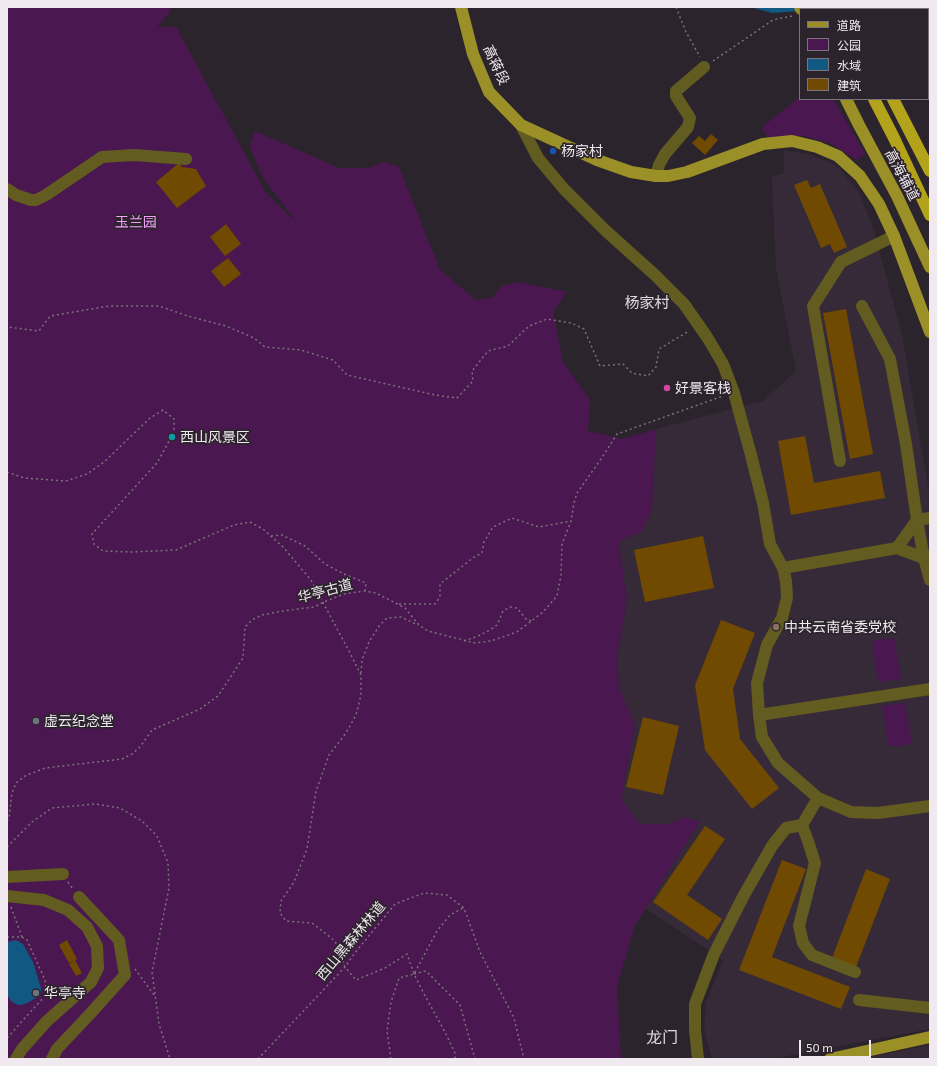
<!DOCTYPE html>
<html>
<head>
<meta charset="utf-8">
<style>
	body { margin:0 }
	#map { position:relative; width:937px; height:1066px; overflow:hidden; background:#2c242c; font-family:"Exo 2","Noto Sans SC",sans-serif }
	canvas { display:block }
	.frame { position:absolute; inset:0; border:8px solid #f0eaf0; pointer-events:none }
	.legend { position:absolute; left:799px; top:8px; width:130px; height:92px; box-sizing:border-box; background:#2c242c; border:1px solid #7a737a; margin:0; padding:5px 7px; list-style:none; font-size:12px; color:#f0eaf0 }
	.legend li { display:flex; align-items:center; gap:8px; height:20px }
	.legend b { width:20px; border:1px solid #7a737a }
	.scale { position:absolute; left:799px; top:1040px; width:72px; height:18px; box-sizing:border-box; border:2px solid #f0eaf0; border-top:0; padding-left:5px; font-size:12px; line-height:14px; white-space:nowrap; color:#f0eaf0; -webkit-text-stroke:3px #2c242c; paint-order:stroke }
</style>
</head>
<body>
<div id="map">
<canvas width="937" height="1066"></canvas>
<div class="frame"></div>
<ul class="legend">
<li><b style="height:5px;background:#9b8f27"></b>道路</li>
<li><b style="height:11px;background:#4b1750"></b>公园</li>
<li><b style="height:11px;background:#115982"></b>水域</li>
<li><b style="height:11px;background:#704a00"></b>建筑</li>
</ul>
<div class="scale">50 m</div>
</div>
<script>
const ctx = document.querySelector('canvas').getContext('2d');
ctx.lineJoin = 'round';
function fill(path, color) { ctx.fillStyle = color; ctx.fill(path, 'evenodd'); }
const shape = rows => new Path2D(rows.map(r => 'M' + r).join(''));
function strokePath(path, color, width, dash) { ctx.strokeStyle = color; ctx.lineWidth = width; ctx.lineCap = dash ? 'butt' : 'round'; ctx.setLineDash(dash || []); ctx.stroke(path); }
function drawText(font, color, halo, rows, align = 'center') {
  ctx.font = font + ' "Exo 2","Noto Sans SC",sans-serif'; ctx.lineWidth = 3.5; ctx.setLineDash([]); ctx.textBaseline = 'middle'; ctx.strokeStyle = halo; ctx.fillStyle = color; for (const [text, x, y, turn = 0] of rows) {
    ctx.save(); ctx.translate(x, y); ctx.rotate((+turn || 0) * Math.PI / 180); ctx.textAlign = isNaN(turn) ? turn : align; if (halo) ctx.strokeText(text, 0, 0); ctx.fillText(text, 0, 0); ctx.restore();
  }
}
fill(shape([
	[784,150,812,155,837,166,859,192,873,228,902,335,930,498,930,1029,770,1059,712,1059,704,1027,706,1003,723,960,645,908,700,821,684,817,670,824,640,824,621,800,635,726,619,688,617,657,627,597,619,548,621,540,642,531,652,509,656,429,763,401,796,371,776,269,772,176,784,173],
	[930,1045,930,1059,861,1059]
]), '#372a38');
fill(shape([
	[7,7,168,7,171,11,157,27,176,27,266,193,297,223,262,176,250,146,255,131,339,168,369,168,384,162,399,167,440,270,476,300,492,298,502,286,518,282,567,292,553,312,563,362,590,400,588,431,623,439,656,429,652,509,642,531,621,540,619,548,627,597,617,657,619,688,635,726,621,800,640,824,670,824,684,817,700,821,635,925,617,987,621,1059,7,1059],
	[800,97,800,99,833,99,865,154,857,160,830,143,803,136,768,139,762,127],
	[894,638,901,679,878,682,872,641],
	[905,703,912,744,889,747,882,706]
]), '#4b1750');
fill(shape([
	[750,7,930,7,930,90,928,86,928,9,800,9,800,11,772,13],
	[16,940,23,944,33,962,41,988,41,993,39,996,29,1002,22,1005,18,1005,12,1002,7,995,7,942]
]), '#115982');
fill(shape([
	[711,134,718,140,705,155,692,143,699,136,705,141],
	[179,163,182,167,196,169,206,186,177,208,156,182],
	[807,180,811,188,820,184,847,247,834,253,830,244,821,248,794,185],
	[226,224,241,244,225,256,210,237],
	[228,258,241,274,224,287,211,271],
	[846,309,873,454,850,459,823,313],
	[805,436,814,483,880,471,885,498,791,515,778,441],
	[703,536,714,588,645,602,634,550],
	[721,620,755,633,733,689,740,739,779,788,752,809,705,750,695,685],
	[643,717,679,726,663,795,626,787],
	[705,826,725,839,687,895,722,919,708,940,653,902],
	[782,860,806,869,772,957,850,987,841,1009,739,970],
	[866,869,890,879,856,967,832,958],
	[67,940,77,959,69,963,59,945],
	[75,960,82,973,76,976,69,964]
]), '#704a00');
strokePath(shape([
	[676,7,686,32,700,57],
	[713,61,773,20,792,16],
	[7,330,8,327,39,331,50,316,109,306,159,306,188,316,226,326,254,338,265,347,301,350,333,360,347,375,435,395,457,398,473,381,472,371,488,351,508,346,529,326,547,319,571,323,584,329,600,366,623,364,632,373,648,376,656,367,659,349,689,331],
	[7,472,24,478,66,481,87,474,104,462,150,418,163,410,174,419,174,432,157,463,92,534,94,544,103,551,131,552,176,550,234,525,250,522,263,529,283,547,311,580,349,651,361,675,361,695,356,715,346,733,329,755,316,791,307,849,294,882,281,901,280,913,286,921,312,923,335,941,345,967,356,980,385,968,407,954,414,974,424,994,445,1032,455,1053,455,1059],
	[271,536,282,535,305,546,325,564,344,574,366,583,365,591],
	[399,604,435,604,440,597,440,584,474,557,482,553,484,542,493,527,512,518,539,527,571,521],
	[464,641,478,636,490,630,497,625,503,611,510,607,517,608,526,619,531,621],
	[361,673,362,660,369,642,379,626,387,618,401,617,418,625],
	[7,821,9,818,12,793,16,783,25,776,45,768,122,759,132,754,140,747,152,730,200,709,218,696,243,658,245,627,252,620,262,615,283,611,314,607,324,602,344,594,365,591,376,593,405,608,419,625,428,631,475,643,491,641,517,632,543,612,557,596,561,575,562,544,571,521,574,503,577,493,601,459,617,434,723,396],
	[7,847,32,822,52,808,95,804,120,808,142,821,157,836,168,863,169,888,152,972,159,1024,170,1059],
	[68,882,73,889],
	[11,907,22,937],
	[7,937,22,937,27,940,45,980,46,991,43,998,7,1038],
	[135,969,154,995],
	[414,974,426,971,460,1005,475,1059],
	[258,1059,345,967,354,954,395,904,424,893,447,895,464,908,480,952,514,1018,524,1059],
	[391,1059,387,1031,391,1002,399,978,414,974,437,931,450,915,463,908]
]), '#7a737a', 1.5, [2, 3]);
strokePath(shape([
	[874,7,875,9],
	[521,125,538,158,564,189,606,231,655,275,684,304,707,337,723,364,734,393,751,455,763,503,770,544,783,568,786,581,787,598,782,618,767,645,757,683,759,715,762,737,778,763,818,798,851,812,878,813,930,806],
	[656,176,659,165,665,154,688,127,690,118,676,96,676,91,704,67],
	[7,189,16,195,31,200,36,200,46,195,102,157,134,155,186,159],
	[862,306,890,359,906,444,917,520,924,558,930,580],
	[840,461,813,306,841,262,894,236],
	[897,548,917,520,930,518],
	[783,568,897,548,924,558,930,557],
	[759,715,930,689],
	[802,825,808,841,815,863,799,926,803,943,812,955,855,972],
	[7,877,63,874],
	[7,896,44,900,68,910,87,927,97,946,98,968,91,982,47,1021,22,1049,16,1059],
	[859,1000,930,1008],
	[52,1059,57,1049,89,1015,125,975,119,940,79,897],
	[698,1059,695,1030,695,1004,714,954,744,895,772,846,786,828,802,825,818,798]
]), '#635c20', 12);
strokePath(shape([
	[461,7,473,54,489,92,521,125,597,160,631,172,656,176,668,176,687,172,763,144,792,141,817,147,838,156,860,176,879,204,894,236,930,332],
	[800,7,801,9],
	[846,99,859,125,897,196,930,267],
	[830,1059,930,1037]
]), '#9b8f27', 12);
strokePath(shape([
	[826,7,827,9],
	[846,7,847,9],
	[874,99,894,138,930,215],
	[893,99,930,171]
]), '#b2a31b', 12);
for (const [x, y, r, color] of [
	[553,151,4,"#1a4fb4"],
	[667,388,4,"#d1479c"],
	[172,437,4,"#0f9aa8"],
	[776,627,4,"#8d6e63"],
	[36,721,4,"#6b7280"],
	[36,993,4,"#6b7280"]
]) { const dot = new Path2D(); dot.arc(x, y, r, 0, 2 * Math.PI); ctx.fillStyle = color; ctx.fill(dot); strokePath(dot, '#2c242c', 1.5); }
drawText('14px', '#f0eaf0', '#2c242c', [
	["高蒋段",496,65,65],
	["高海辅道",902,175,62],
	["华亭古道",325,591,-15],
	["西山黑森林林道",351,941,-50]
]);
drawText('14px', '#f0eaf0', '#2c242c', [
	["杨家村",561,151],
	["好景客栈",675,388],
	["西山风景区",180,437],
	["中共云南省委党校",784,627],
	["虚云纪念堂",44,721],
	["华亭寺",44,993]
], 'left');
drawText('14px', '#f2a0f8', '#2c242c', [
	["玉兰园",136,222]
]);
drawText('15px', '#e1d6e2', '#2c242c', [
	["杨家村",647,303]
]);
drawText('16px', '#e1d6e2', '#2c242c', [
	["龙门",662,1038]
]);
</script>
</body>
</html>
